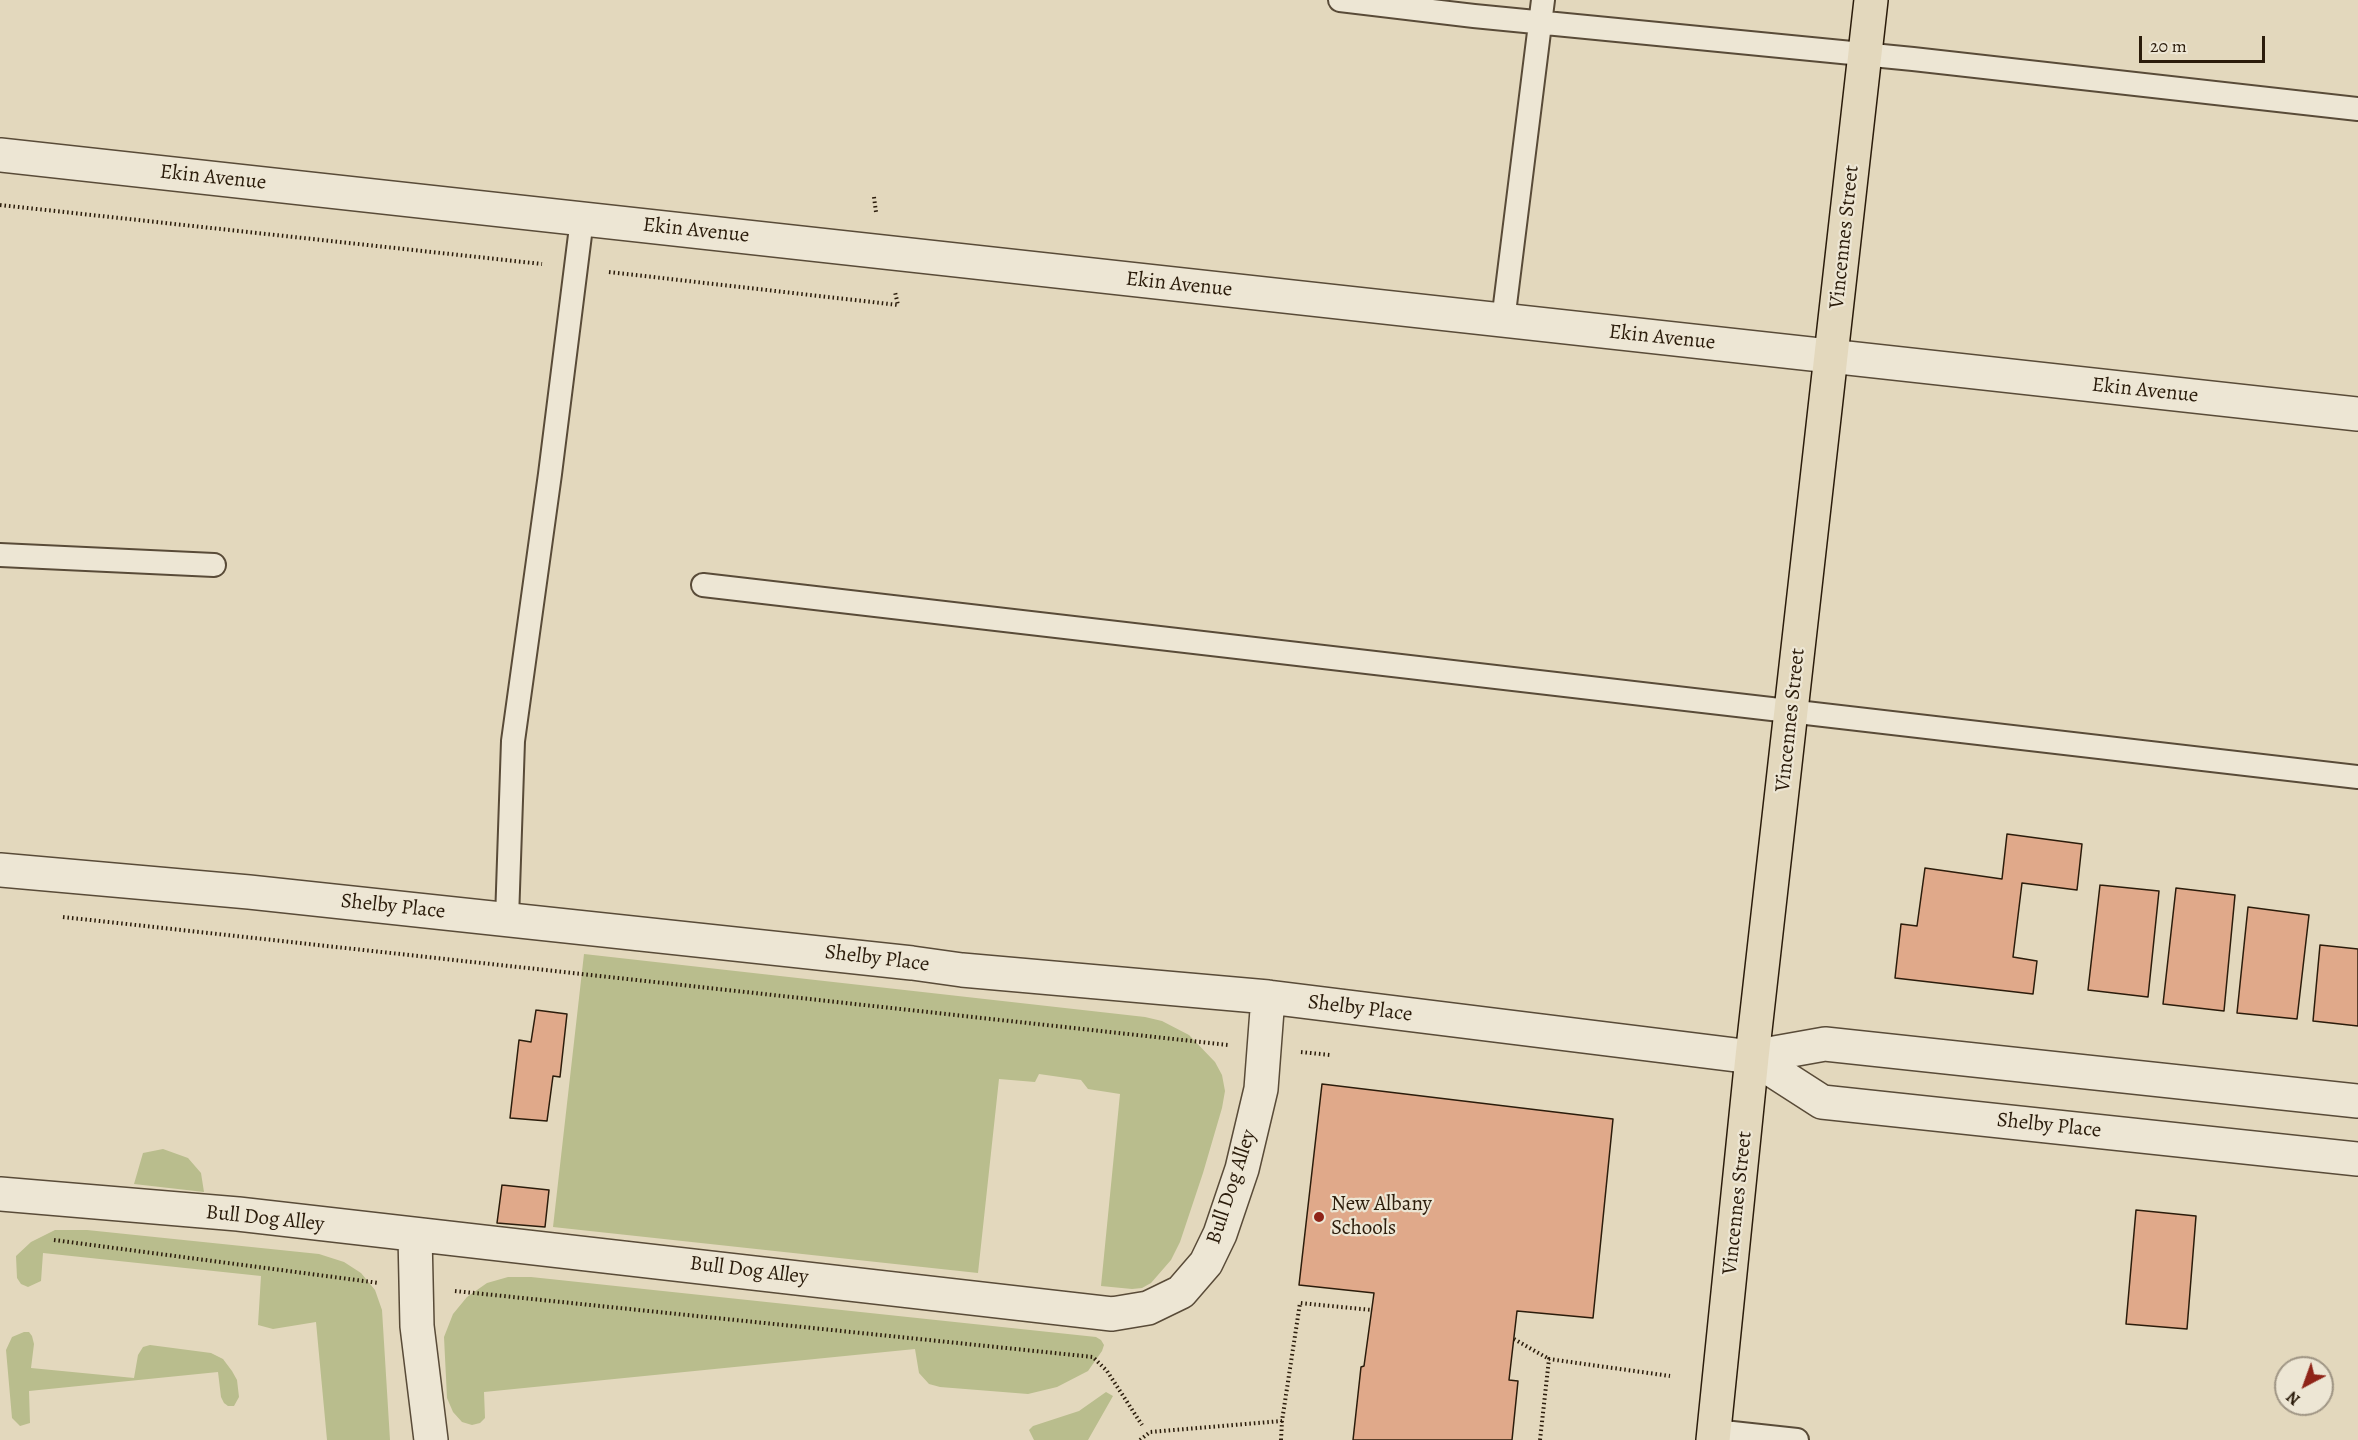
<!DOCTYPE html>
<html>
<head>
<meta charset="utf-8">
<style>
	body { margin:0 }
	#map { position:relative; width:2358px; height:1440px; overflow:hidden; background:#e3d8bd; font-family:Alegreya,serif }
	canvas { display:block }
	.north { position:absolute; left:2274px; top:1356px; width:60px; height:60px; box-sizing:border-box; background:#ede6d4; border:2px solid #9f9584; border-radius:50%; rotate:221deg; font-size:16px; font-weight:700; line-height:24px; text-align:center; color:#2b1c0b }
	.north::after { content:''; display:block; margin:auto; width:21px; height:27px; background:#8f2418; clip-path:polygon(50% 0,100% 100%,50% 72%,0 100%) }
	.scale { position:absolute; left:2139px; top:36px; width:126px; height:27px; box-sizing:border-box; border:3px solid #2b1c0b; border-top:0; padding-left:8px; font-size:18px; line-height:21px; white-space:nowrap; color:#2b1c0b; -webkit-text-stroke:4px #ede6d4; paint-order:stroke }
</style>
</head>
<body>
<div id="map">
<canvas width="2358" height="1440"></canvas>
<div class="north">N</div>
<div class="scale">20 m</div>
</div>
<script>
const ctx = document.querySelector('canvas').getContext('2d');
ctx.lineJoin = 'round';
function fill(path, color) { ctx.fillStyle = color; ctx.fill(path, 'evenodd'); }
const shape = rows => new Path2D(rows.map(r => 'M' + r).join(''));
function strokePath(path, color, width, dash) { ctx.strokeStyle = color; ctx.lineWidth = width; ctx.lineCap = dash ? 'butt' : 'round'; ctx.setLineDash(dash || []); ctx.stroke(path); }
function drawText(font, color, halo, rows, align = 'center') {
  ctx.font = font + ' Alegreya,serif'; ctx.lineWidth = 4.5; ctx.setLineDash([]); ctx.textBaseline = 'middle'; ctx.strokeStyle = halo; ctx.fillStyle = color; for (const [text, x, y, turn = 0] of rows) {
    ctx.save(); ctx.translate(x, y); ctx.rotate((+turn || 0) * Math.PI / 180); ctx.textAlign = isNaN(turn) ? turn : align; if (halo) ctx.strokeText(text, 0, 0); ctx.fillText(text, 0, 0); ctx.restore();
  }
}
fill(shape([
	[584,954,1145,1017,1162,1021,1189,1035,1215,1062,1222,1075,1225,1091,1222,1108,1203,1173,1180,1242,1171,1260,1151,1283,1142,1288,1132,1289,1101,1286,1120,1094,1088,1089,1081,1080,1039,1074,1035,1082,999,1079,978,1273,553,1227],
	[163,1149,188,1158,201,1173,204,1192,134,1184,143,1153],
	[55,1230,87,1230,319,1254,344,1262,361,1273,375,1290,382,1310,390,1440,327,1440,316,1322,273,1329,258,1325,261,1276,43,1253,41,1281,28,1287,21,1284,17,1278,16,1256,31,1242],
	[508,1277,531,1277,1096,1337,1101,1340,1104,1345,1102,1351,1088,1371,1057,1387,1028,1394,940,1387,929,1384,919,1373,915,1349,484,1392,485,1418,480,1423,472,1425,462,1422,453,1412,447,1398,444,1337,453,1314,467,1297,487,1283],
	[24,1332,29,1332,32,1336,34,1344,31,1368,134,1378,138,1355,143,1347,150,1345,211,1353,223,1359,232,1371,237,1380,239,1397,234,1406,228,1406,224,1403,221,1397,218,1372,29,1391,30,1423,20,1426,12,1418,6,1350,12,1337],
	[1106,1392,1113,1396,1088,1440,1034,1440,1029,1430,1033,1426,1079,1411]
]), '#b9bd8d');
const building = shape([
	[2007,834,2082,844,2077,890,2022,883,2013,957,2037,961,2033,994,1895,978,1901,924,1917,926,1925,868,2002,879,2007,834],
	[2100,885,2159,891,2148,997,2088,990,2100,885],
	[2176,888,2235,895,2224,1011,2163,1004,2176,888],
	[2248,907,2309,915,2297,1019,2237,1013,2248,907],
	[2320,945,2358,949,2358,1026,2313,1021,2320,945],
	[536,1010,567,1014,560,1077,553,1076,547,1121,510,1118,519,1040,531,1042,536,1010],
	[1322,1084,1613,1119,1593,1318,1517,1311,1509,1380,1518,1381,1512,1440,1353,1440,1361,1367,1364,1366,1374,1293,1299,1285,1322,1084],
	[502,1185,549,1190,545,1227,497,1223,502,1185],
	[2136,1210,2196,1216,2187,1329,2126,1324,2136,1210]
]);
fill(building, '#e0a98a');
strokePath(building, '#2b1c0b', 1.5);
const lane = shape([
	[1340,0,1474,16,1913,59,2358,109],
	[1503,321,1543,0],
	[0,555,214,565],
	[703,585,2358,777],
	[507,919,513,741,550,474,582,219],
	[1714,1431,1797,1440]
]);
const street = shape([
	[0,155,2358,414],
	[0,870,249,892,912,963,962,970,1268,997,1752,1057,1825,1044,2358,1101],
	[1752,1057,1822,1102,2358,1159],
	[0,1194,238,1214,1112,1314,1148,1308,1181,1292,1206,1263,1220,1234,1242,1169,1261,1089,1268,997],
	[415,1235,417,1326,431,1440]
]);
const primary = shape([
	[1713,1440,1752,1057,1871,0]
]);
strokePath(lane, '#594b38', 26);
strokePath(street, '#594b38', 36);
strokePath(primary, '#2b1c0b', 36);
strokePath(shape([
	[874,197,876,212],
	[0,205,542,264],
	[609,272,898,305,895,292],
	[63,917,1228,1045],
	[1301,1052,1330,1055],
	[54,1240,379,1283],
	[455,1291,1093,1357,1107,1371,1142,1425],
	[1514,1339,1549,1359],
	[1140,1440,1150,1432,1282,1421,1300,1303,1372,1310],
	[1281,1440,1282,1421],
	[1540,1440,1549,1359,1670,1376]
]), '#2b1c0b', 4, [1.5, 3]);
strokePath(lane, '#ede6d4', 22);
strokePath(street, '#ede6d4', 33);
strokePath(primary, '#e3d8bd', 33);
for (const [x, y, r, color] of [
	[1319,1217,6,"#8f2418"]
]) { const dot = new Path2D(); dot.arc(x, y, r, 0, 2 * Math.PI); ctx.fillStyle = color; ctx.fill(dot); strokePath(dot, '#ede6d4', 2); }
drawText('21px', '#2b1c0b', '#ede6d4', [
	["Ekin Avenue",213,178,6],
	["Ekin Avenue",696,231,6],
	["Vincennes Street",1845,237,-84],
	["Ekin Avenue",1179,285,6],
	["Ekin Avenue",1662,338,6],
	["Ekin Avenue",2145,391,6],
	["Vincennes Street",1791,720,-84],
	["Shelby Place",393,907,6],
	["Shelby Place",877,959,7],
	["Shelby Place",1360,1009,7],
	["Shelby Place",2049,1126,6],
	["Bull Dog Alley",1232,1187,-72],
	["Vincennes Street",1738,1203,-84],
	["Bull Dog Alley",265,1219,6],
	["Bull Dog Alley",749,1271,7]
]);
drawText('21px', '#2b1c0b', '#ede6d4', [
	["New Albany",1331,1205],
	["Schools",1331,1229]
], 'left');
</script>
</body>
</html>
